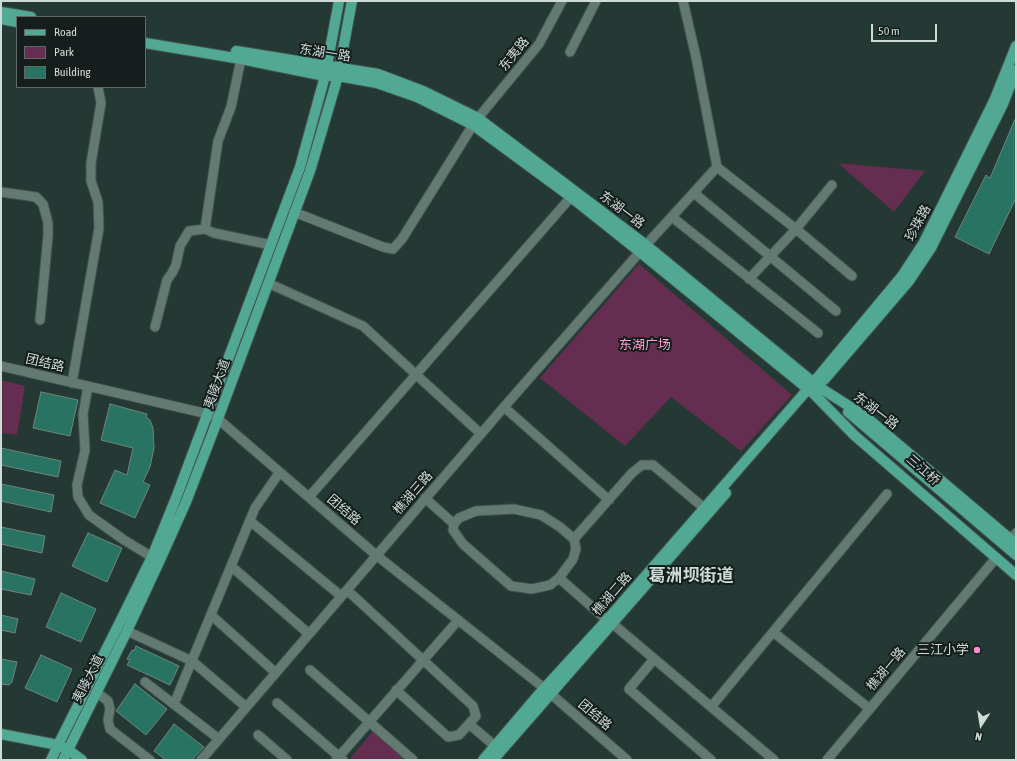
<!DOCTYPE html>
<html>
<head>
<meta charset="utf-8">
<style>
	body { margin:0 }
	#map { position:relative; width:1017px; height:761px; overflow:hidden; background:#243934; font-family:"Asap Condensed",sans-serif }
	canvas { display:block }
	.frame { position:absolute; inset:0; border:2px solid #cedbd7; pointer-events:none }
	.legend { position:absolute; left:16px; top:16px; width:130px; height:72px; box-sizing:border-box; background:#151e1c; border:1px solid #5f6a67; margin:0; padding:5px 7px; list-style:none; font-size:12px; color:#cedbd7 }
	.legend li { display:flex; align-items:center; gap:8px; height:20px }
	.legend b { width:20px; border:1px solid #5f6a67 }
	.north { position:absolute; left:961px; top:705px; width:40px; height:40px; -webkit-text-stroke:3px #151e1c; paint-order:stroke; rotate:192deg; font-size:11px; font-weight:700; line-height:16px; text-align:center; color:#cedbd7 }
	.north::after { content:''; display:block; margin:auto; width:14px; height:18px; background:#cedbd7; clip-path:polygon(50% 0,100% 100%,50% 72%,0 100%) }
	.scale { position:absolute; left:871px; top:24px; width:66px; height:18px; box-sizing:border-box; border:2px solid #cedbd7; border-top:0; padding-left:5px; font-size:12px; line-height:14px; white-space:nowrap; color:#cedbd7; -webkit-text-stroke:3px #151e1c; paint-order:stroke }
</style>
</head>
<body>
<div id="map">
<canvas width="1017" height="761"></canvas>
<div class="frame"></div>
<ul class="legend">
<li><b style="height:5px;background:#51a893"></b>Road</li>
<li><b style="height:11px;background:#652d4f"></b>Park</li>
<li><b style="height:11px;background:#287362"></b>Building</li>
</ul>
<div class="north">N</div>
<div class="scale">50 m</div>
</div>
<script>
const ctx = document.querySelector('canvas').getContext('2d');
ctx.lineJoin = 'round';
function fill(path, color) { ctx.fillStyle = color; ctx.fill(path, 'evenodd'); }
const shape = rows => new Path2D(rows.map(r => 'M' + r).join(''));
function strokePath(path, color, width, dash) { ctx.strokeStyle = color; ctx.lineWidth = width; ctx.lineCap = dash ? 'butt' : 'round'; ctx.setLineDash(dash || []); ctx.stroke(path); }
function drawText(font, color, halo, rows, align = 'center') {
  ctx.font = font + ' "Asap Condensed","Noto Sans SC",sans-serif'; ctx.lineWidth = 4; ctx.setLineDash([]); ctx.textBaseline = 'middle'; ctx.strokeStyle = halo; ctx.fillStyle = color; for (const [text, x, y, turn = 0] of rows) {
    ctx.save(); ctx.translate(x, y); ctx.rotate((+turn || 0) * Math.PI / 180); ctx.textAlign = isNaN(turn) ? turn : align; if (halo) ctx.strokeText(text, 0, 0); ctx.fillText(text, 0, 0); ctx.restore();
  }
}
fill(shape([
	[838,163,925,171,894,212],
	[639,264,792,395,741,451,671,397,625,446,540,378],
	[1,380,25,386,17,435,1,433],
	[373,731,408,760,349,760]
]), '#652d4f');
const building = shape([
	[1016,117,1016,198,989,254,955,237,986,175,990,178,1016,117],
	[41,392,78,400,70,436,33,428,41,392],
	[110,404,147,414,146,417,150,420,153,428,154,448,150,467,143,482,150,485,135,518,100,503,115,470,127,475,133,448,101,440,110,404],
	[1,448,61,461,58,477,1,465,1,448],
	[1,484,54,495,51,512,1,501,1,484],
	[1,527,45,536,42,553,1,544,1,527],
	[88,533,122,548,107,582,72,566,88,533],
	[1,571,35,579,31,595,1,589,1,571],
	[61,593,96,609,81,642,46,627,61,593],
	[1,615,18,619,15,633,1,630,1,615],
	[136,646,179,666,170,685,127,665,130,660,127,659,132,650,134,651,136,646],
	[41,655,72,669,57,702,25,688,41,655],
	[1,659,17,662,12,682,9,685,1,684,1,659],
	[135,684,167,709,146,735,116,711,135,684],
	[174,724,204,747,192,760,166,760,154,751,174,724]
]);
fill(building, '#287362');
strokePath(building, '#6e867f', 1);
const minor = shape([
	[570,52,596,1],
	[241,59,231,107,218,141,205,229,214,233,271,245],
	[478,118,539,44,562,1],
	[717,167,796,229,852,276],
	[1,192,36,197,43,204,48,223,48,236,40,320],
	[694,193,836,311],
	[294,212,383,247,393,249,402,239,473,125],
	[672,217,818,333],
	[749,279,796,229,832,185],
	[268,283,363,326,481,434],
	[155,327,167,280,172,273,176,265,180,246,189,231,205,229],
	[1,366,208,414,218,419,376,555,544,688,627,760],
	[72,383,99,228,98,202,91,181,91,163,101,103,98,87],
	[87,392,83,414,85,450,77,485,78,497,89,515,124,540,152,557],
	[504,407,609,500],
	[309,497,571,197],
	[425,498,454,524],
	[514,509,541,515,560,527,574,539,576,549,573,559,559,578,550,585,532,589,511,586,463,544,453,530,454,524,459,518,476,511,514,509],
	[250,521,341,596],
	[574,539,632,473,642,465,653,465,704,508],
	[1011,540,1016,533],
	[231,566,309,634],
	[559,578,607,620],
	[347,590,473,706,476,716,459,735,448,737,396,690],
	[211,615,276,673],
	[613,624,774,760],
	[127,631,192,661,246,707],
	[773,632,870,709],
	[654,659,629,689,711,760],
	[310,670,413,760],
	[145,682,219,739],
	[96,692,108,701,110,709,108,720,110,729,150,760],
	[277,703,343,760],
	[174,704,255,508,277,476],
	[711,707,887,494],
	[469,724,495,746],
	[258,735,287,760],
	[201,760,504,407,646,245,717,167,696,57,683,1],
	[336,760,454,625],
	[827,760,996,558]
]);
const major = shape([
	[1,12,31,17],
	[1,19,17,22],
	[145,43,241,59,325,76,338,76,377,83,417,97,473,125,571,197,640,252,813,393,854,435,1016,575],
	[236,51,378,74,423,91,478,118,646,245,819,387,866,417,1016,544],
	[824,380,909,281,931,248,1003,104,1016,70],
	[848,412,1016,555],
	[1,734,58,745,67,749,82,760],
	[51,760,58,745,118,626,152,557,176,498,300,167,325,76,339,1],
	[63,760,127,631,160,560,186,502,216,424,310,171,338,76,352,1],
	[483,760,540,693,607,620,808,389,902,276,923,244,943,204,994,101,1016,46],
	[493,760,726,493]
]);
strokePath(minor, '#425550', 11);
strokePath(major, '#425550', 12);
strokePath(minor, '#637a73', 9);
strokePath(major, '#51a893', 10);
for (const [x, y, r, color] of [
	[977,650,4,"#f890cc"]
]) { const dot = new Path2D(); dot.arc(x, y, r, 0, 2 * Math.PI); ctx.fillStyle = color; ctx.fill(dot); strokePath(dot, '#151e1c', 1.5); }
drawText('13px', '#cedbd7', '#151e1c', [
	["东湖一路",325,53,9],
	["东夷路",514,54,-51],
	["东湖一路",622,210,37],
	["珍珠路",918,223,-62],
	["团结路",45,363,13],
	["夷陵大道",217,384,-70],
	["东湖一路",876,411,37],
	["三江桥",923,470,41],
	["樵湖三路",413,493,-49],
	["团结路",344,510,41],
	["樵湖二路",612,594,-49],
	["樵湖一路",886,669,-50],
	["夷陵大道",88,679,-63],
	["团结路",595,715,41]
]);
drawText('13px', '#fc9fd4', '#151e1c', [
	["东湖广场",645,345]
]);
drawText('13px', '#cedbd7', '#151e1c', [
	["三江小学",969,650]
], 'right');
drawText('bold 17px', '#cedbd7', '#151e1c', [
	["葛洲坝街道",691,576]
]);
</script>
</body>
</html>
